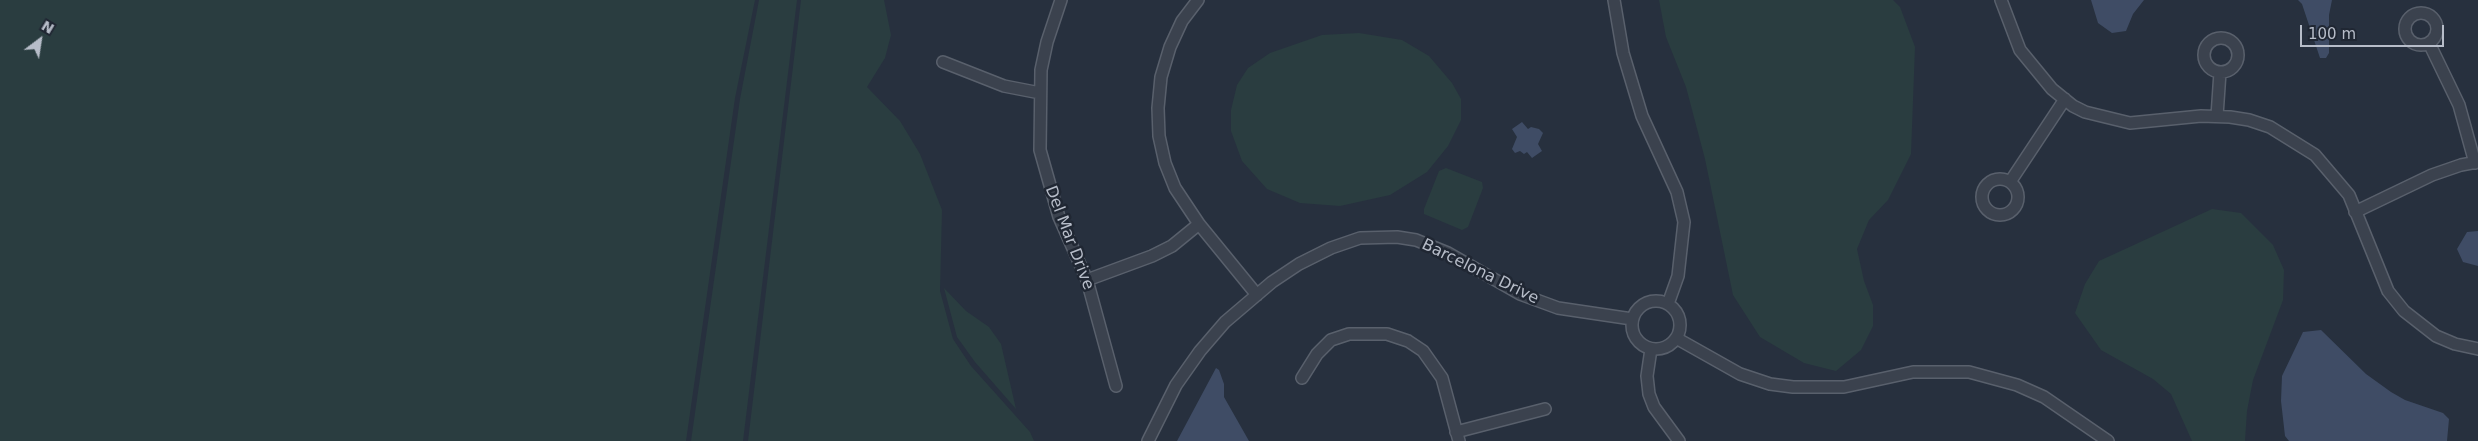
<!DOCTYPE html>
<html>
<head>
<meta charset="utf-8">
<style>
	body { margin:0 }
	#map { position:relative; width:2478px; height:441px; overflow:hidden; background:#27303e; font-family:"DejaVu Sans",sans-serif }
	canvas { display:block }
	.north { position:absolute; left:15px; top:15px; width:50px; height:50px; -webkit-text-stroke:4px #202733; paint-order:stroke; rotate:31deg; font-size:14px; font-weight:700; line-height:20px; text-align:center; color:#b7bdc9 }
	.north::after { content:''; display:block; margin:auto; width:18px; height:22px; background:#b7bdc9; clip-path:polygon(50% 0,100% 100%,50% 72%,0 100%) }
	.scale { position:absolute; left:2300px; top:25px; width:144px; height:22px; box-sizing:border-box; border:2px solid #b7bdc9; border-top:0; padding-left:6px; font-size:15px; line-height:18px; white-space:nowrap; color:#b7bdc9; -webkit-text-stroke:4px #202733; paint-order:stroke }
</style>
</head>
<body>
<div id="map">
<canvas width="2478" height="441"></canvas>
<div class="north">N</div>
<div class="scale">100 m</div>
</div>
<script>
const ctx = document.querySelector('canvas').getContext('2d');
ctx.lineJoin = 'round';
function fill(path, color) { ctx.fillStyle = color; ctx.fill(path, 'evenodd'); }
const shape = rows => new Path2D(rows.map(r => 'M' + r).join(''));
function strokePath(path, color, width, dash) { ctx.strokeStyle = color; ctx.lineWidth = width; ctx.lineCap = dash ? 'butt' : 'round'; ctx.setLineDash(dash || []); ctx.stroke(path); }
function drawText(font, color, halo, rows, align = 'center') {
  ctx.font = font + ' "DejaVu Sans",sans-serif'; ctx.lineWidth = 5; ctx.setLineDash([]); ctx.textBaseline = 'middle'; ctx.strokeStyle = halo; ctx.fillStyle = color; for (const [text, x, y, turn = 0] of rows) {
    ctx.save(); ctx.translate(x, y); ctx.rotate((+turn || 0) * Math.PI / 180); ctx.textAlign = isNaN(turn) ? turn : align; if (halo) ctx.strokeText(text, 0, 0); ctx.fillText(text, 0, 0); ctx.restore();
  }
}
fill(shape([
	[0,0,755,0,735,98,686,441,0,441],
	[759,0,797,0,743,441,691,441,740,99],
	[801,0,884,0,891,35,885,58,867,87,900,121,920,154,942,210,940,291,953,339,971,366,1030,432,1034,441,748,441],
	[1659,0,1893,0,1900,7,1915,47,1911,154,1888,200,1869,220,1857,249,1864,281,1873,305,1873,326,1861,350,1836,371,1804,363,1760,337,1733,295,1705,159,1686,87,1666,37],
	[1359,33,1402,40,1429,56,1452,83,1461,99,1461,120,1448,146,1427,172,1390,195,1340,206,1300,203,1267,189,1242,161,1231,131,1231,110,1237,85,1248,68,1270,53,1322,35],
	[1446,168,1482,182,1483,188,1468,227,1462,230,1424,214,1424,209,1439,171],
	[2212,209,2241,213,2273,245,2284,270,2283,300,2253,380,2247,411,2245,441,2192,441,2171,394,2153,379,2101,350,2075,313,2085,284,2099,261],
	[944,288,966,311,989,327,1001,344,1016,409,975,362,957,337]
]), '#2a3d40');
fill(shape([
	[2091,0,2144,0,2133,14,2126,31,2112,33,2098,23],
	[2298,0,2332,0,2329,15,2329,53,2326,58,2320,58,2302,4],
	[1522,122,1528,129,1531,127,1539,129,1543,133,1538,144,1542,151,1532,158,1527,152,1524,154,1520,151,1515,153,1512,149,1517,137,1512,129],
	[2478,231,2478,266,2463,262,2457,249,2467,232],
	[2321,330,2366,374,2391,392,2405,400,2443,413,2449,419,2447,441,2289,441,2285,436,2281,401,2282,376,2303,332],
	[1216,368,1219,370,1224,384,1224,397,1249,441,1177,441]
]), '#3f4c65');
const street = shape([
	[1061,0,1047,42,1041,70,1040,150,1059,217,1087,280,1116,386],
	[1198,0,1182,21,1170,47,1161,77,1158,108,1159,136,1165,163,1175,188,1199,224,1257,295],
	[1614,0,1623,53,1642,116,1677,192,1684,222,1678,276,1668,304],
	[2001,0,2020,50,2052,89,2073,106,2085,112,2130,123,2201,116,2230,117,2249,120,2270,127,2315,155,2349,195,2388,291,2404,311,2436,336,2455,344,2478,349],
	'2405 29a16 16 0 1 1 32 0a16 16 0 1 1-32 0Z',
	'2204 55a17 17 0 1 1 34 0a17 17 0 1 1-34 0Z',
	[2429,43,2459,105,2475,163],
	[943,62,1004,86,1040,93],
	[2217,116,2220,72],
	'1982 197a18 18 0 1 1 36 0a18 18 0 1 1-36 0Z',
	[2010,182,2065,99],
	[2355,212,2432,175,2461,165,2478,162],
	[1087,280,1152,256,1172,246,1199,224],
	'1632 325a24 24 0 1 1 48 0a24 24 0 1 1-48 0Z',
	[1676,338,1740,374,1770,384,1793,387,1844,387,1913,372,1969,372,2017,385,2044,397,2108,441],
	[1651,349,1647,376,1649,394,1654,407,1679,441],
	[1302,378,1317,354,1331,340,1349,334,1387,334,1408,341,1423,351,1442,378,1459,441],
	[1456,432,1545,409],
	[1148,441,1176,385,1200,351,1225,322,1272,282,1299,264,1331,248,1360,238,1397,237,1416,240,1448,253,1520,294,1558,308,1632,319]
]);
strokePath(street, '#59606c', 14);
strokePath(street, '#3b424e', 11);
drawText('16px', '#b7bdc9', '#202733', [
	["Del Mar Drive",1069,238,69],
	["Barcelona Drive",1480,272,26]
]);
</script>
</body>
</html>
